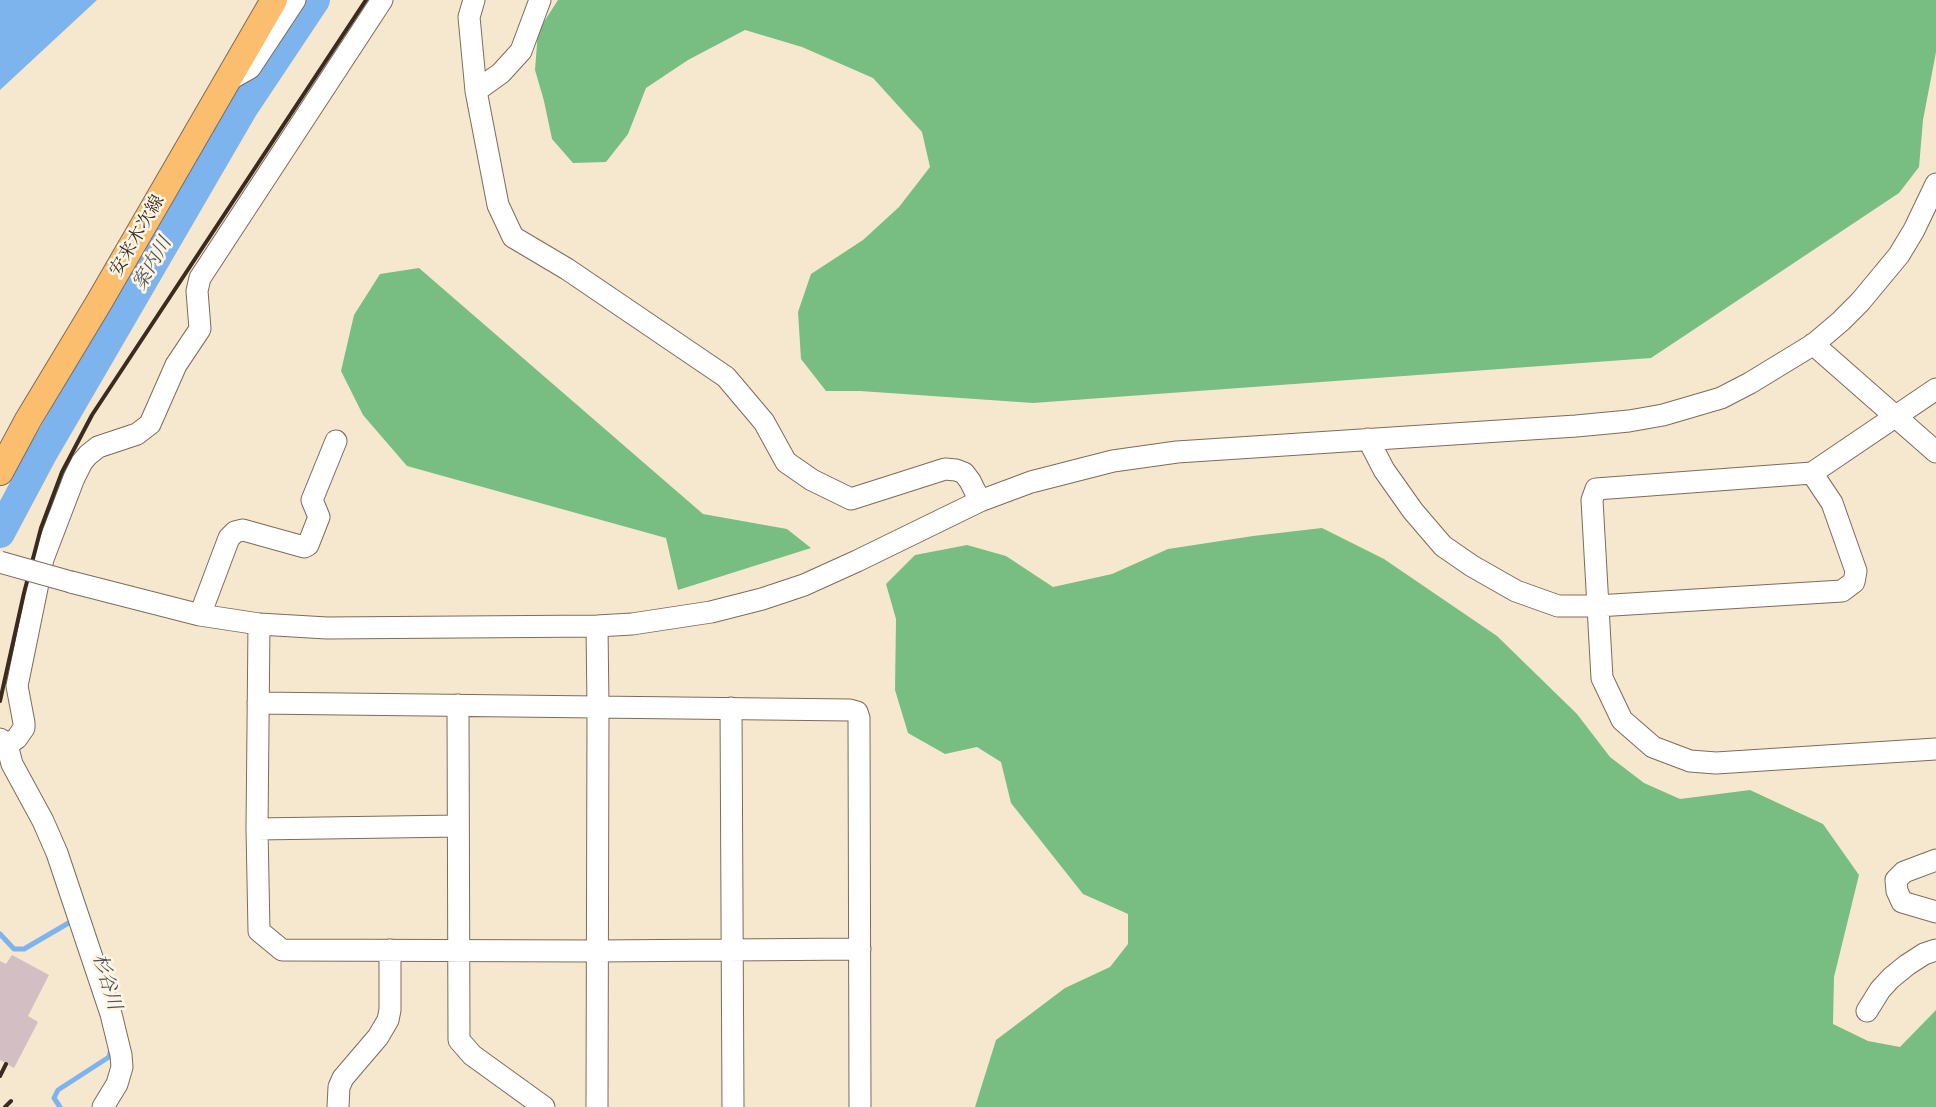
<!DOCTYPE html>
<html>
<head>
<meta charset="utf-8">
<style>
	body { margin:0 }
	canvas { display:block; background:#f5e8cf }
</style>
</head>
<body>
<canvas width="1936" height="1107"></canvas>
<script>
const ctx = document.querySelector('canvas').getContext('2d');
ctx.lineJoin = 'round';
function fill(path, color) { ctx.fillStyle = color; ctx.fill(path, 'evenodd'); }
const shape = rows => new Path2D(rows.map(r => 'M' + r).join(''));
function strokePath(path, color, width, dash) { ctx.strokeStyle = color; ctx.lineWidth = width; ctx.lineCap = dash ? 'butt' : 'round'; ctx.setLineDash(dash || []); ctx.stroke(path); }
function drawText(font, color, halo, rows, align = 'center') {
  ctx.font = font + ' "IM FELL French Canon","Noto Serif JP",serif'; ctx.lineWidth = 5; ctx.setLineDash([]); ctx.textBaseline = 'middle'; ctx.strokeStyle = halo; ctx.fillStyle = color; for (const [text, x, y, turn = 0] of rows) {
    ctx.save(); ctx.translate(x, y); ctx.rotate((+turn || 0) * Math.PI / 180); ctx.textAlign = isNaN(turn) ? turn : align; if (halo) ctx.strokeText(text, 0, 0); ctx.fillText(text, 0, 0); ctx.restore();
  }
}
fill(shape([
	[12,955,49,975,28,1016,38,1022,14,1068,0,1060,0,961,6,964]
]), '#d2bec3');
fill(shape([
	[558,0,1936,0,1936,52,1923,120,1919,167,1899,193,1651,358,1033,403,860,391,826,391,801,359,798,312,811,274,863,240,899,207,930,167,922,132,873,78,802,47,745,30,688,60,646,88,628,134,606,162,573,163,552,139,544,101,535,70,538,31],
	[419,268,703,514,787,529,811,548,678,590,666,538,407,466,363,415,341,371,354,315,380,274],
	[1322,528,1384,559,1497,636,1577,714,1610,757,1644,783,1680,799,1750,790,1823,824,1859,875,1834,977,1833,1024,1868,1041,1900,1047,1936,1010,1936,1107,975,1107,996,1040,1065,988,1110,967,1128,944,1128,914,1083,894,1011,803,1001,762,977,747,945,754,908,733,895,690,896,619,886,584,915,555,967,545,1006,556,1053,587,1112,574,1168,549,1253,536]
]), '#78be82');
fill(shape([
	[0,0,97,0,0,90]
]), '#7eb4ed');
strokePath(shape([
	[0,934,14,949,24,949,72,921,73,923],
	[60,1107,54,1098,58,1090,109,1057,111,1049]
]), '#7eb4ed', 5);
strokePath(shape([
	[0,533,42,454,243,108,315,0]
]), '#7eb4ed', 30);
const minor = shape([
	[474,0,469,17,476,91,498,205,513,237,567,269,726,377,764,422,786,462,812,480,851,499,945,469,956,470,964,473,970,481,980,501],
	[229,80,250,68,295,0],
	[476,91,501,73,521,51,540,0],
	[1813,344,1936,452],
	[1936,389,1812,473,1596,489,1592,500,1602,678,1622,720,1653,747,1690,761,1716,763,1936,749],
	[1368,439,1384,470,1413,511,1443,546,1472,566,1516,591,1558,606,1597,606,1842,591,1854,582,1856,571,1832,503,1812,473],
	[71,582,200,615,259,624,327,628,597,626,632,624,711,612,762,599,804,585,857,561,980,501,1031,482,1113,461,1177,452,1576,426,1629,421,1663,415,1721,398,1750,383,1814,344,1841,321,1860,302,1899,255,1914,230,1936,184],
	[200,615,229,538,235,532,243,530,304,547,308,545,319,517,312,500,336,441],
	[259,624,257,829,259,931,282,950,596,951,860,949],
	[597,626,598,707,597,1107],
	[258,703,850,710,857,712,859,718,860,1107],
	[458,705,459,1040,472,1055,544,1107],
	[731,708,733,1107],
	[0,739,7,745,12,764,43,821,57,853,111,1014,121,1055,122,1067,117,1084,103,1107],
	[7,745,17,738,24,728,24,723,17,686,43,559,74,478,82,462,88,455,98,447,137,434,150,424,176,365,200,329,197,291,200,278,382,0],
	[257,829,458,826],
	[1936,860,1904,872,1896,880,1897,891,1902,902,1936,912],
	[1867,1011,1880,990,1891,978,1907,965,1924,954,1936,950],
	[338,1107,339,1087,343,1078,378,1037,388,1020,390,1010,390,950]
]);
const major = shape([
	[0,472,28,420,98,304,274,0]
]);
strokePath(minor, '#7c6c5c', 23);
strokePath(major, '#7c6c5c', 28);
strokePath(minor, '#fff', 21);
strokePath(major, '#fbbd6e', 26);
strokePath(shape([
	[0,701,24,593,41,528,62,472,92,415,366,0],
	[0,1076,6,1064],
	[5,1107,11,1101]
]), '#3b2a1e', 4);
const minorBridge = shape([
	[0,562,71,582]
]);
strokePath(minorBridge, '#7c6c5c', 23, []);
strokePath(minorBridge, '#fff', 21);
drawText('18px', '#3b2a1e', '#fcf5e5', [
	["安来木次線",138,236,-60]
]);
drawText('italic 19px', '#4f535c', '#fcf5e5', [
	["案内川",153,264,-60],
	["杉谷川",106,982,73]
]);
</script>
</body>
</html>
